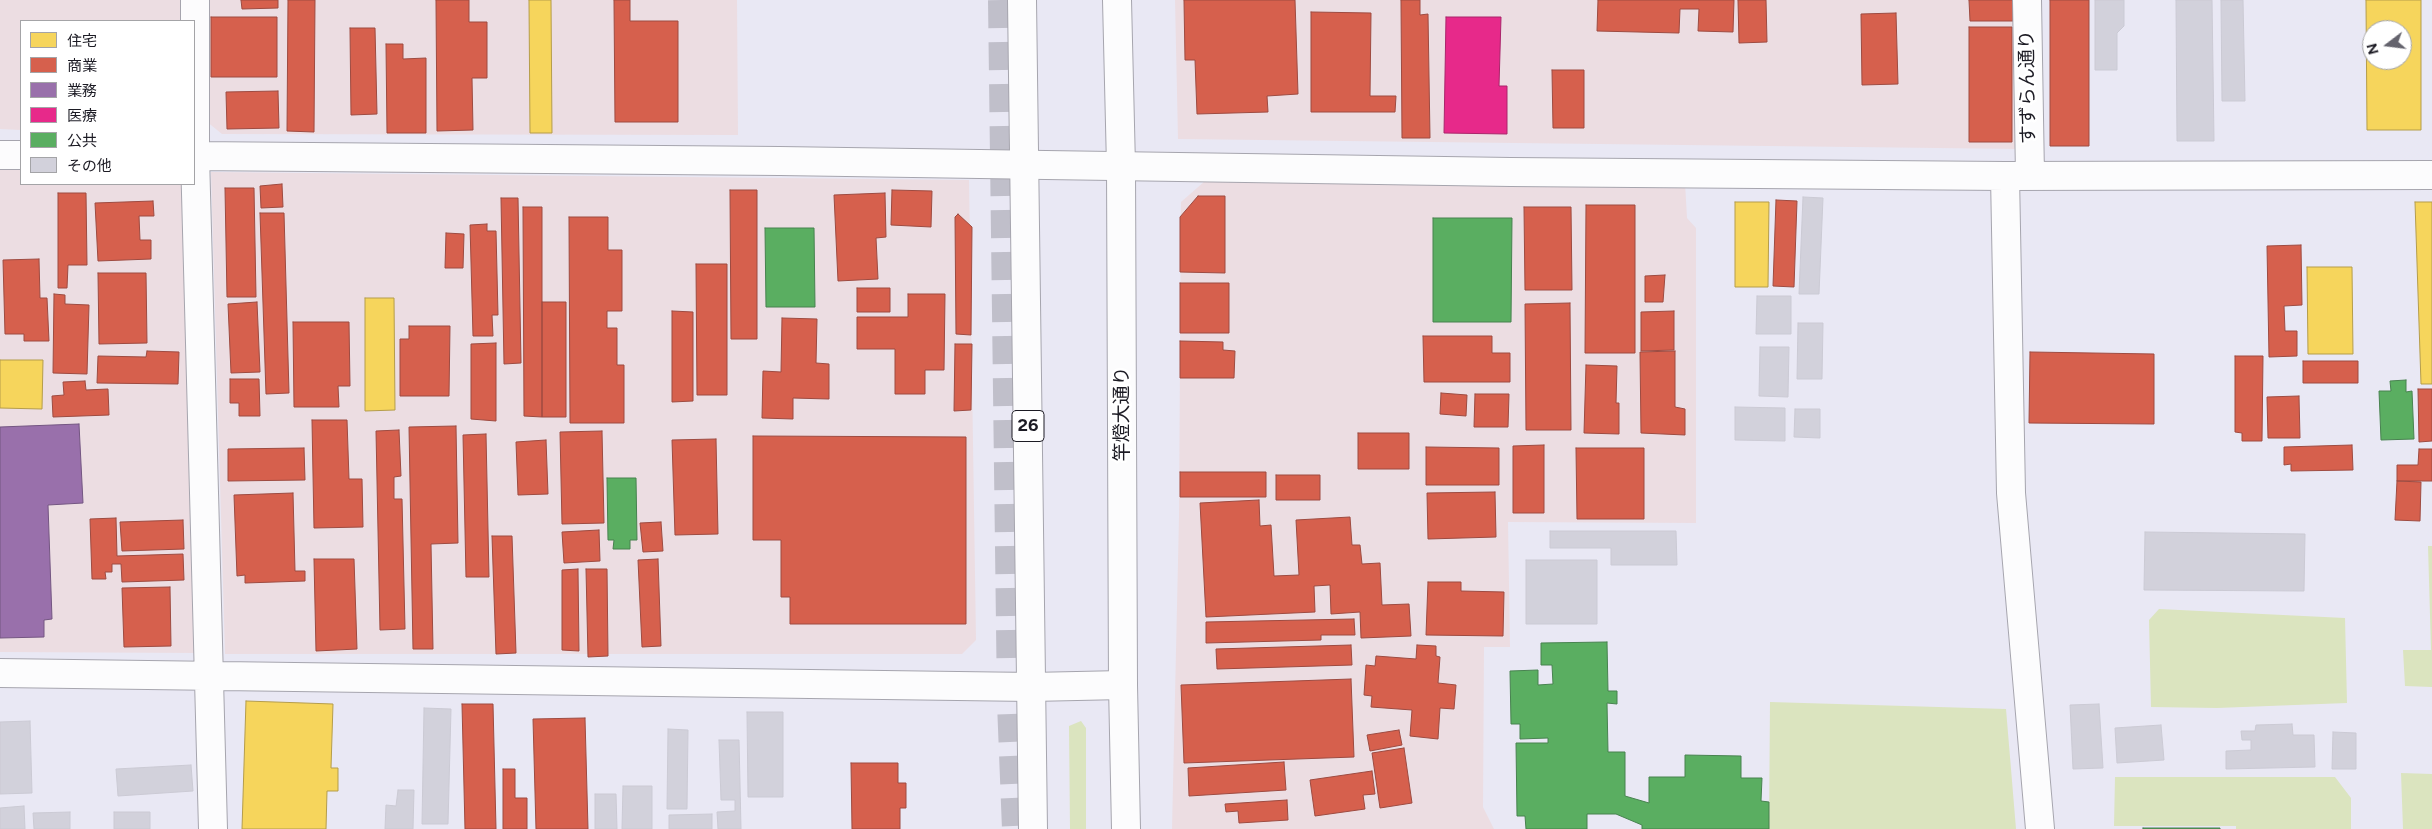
<!DOCTYPE html>
<html>
<head>
<meta charset="utf-8">
<style>
	body { margin:0 }
	#map { position:relative; width:2432px; height:829px; overflow:hidden; background:#e9e8f4; font-family:Figtree,"Noto Sans JP",sans-serif }
	canvas { display:block }
	.legend { position:absolute; left:20px; top:20px; width:175px; height:165px; box-sizing:border-box; background:#fff; border:1px solid #a4a4a7; margin:0; padding:6px 9px; list-style:none; font-size:15px; color:#1c1b24 }
	.legend li { display:flex; align-items:center; gap:10px; height:25px }
	.legend b { width:25px; border:1px solid #a4a4a7 }
	.north { position:absolute; left:2362px; top:20px; width:50px; height:50px; box-sizing:border-box; background:#fff; border:1px solid #a4a4a7; border-radius:50%; rotate:255deg; font-size:14px; font-weight:700; line-height:20px; text-align:center; color:#1c1b24 }
	.north::after { content:''; display:block; margin:auto; width:18px; height:22px; background:#64636d; clip-path:polygon(50% 0,100% 100%,50% 72%,0 100%) }
</style>
</head>
<body>
<div id="map">
<canvas width="2432" height="829"></canvas>
<ul class="legend">
<li><b style="height:14px;background:#f6d55c"></b>住宅</li>
<li><b style="height:14px;background:#d6604d"></b>商業</li>
<li><b style="height:14px;background:#9970ab"></b>業務</li>
<li><b style="height:14px;background:#e7298a"></b>医療</li>
<li><b style="height:14px;background:#5aae61"></b>公共</li>
<li><b style="height:14px;background:#d2d1db"></b>その他</li>
</ul>
<div class="north">N</div>
</div>
<script>
const ctx = document.querySelector('canvas').getContext('2d');
ctx.lineJoin = 'round';
function fill(path, color) { ctx.fillStyle = color; ctx.fill(path, 'evenodd'); }
const shape = rows => new Path2D(rows.map(r => 'M' + r).join(''));
function strokePath(path, color, width, dash) { ctx.strokeStyle = color; ctx.lineWidth = width; ctx.lineCap = dash ? 'butt' : 'round'; ctx.setLineDash(dash || []); ctx.stroke(path); }
function drawText(font, color, halo, rows, align = 'center') {
  ctx.font = font + ' Figtree,"Noto Sans JP",sans-serif'; ctx.lineWidth = 5; ctx.setLineDash([]); ctx.textBaseline = 'middle'; ctx.strokeStyle = halo; ctx.fillStyle = color; for (const [text, x, y, turn = 0] of rows) {
    ctx.save(); ctx.translate(x, y); ctx.rotate((+turn || 0) * Math.PI / 180); ctx.textAlign = isNaN(turn) ? turn : align; if (halo) ctx.strokeText(text, 0, 0); ctx.fillText(text, 0, 0); ctx.restore();
  }
}
fill(shape([
	[0,0,184,0,184,21,21,21,21,130,0,129],
	[206,0,737,0,738,135,222,134,206,121],
	[1175,0,2019,0,2021,149,1178,139],
	[0,169,21,169,21,184,185,184,201,653,0,652],
	[211,172,969,180,976,640,962,654,225,654],
	[1205,181,1685,183,1687,218,1696,228,1696,523,1508,522,1510,647,1484,647,1483,807,1494,829,1172,829,1179,517,1181,202]
]), '#ecdde2');
fill(shape([
	[2428,546,2432,546,2432,687,2405,686,2403,650,2431,650],
	[2159,609,2345,618,2347,703,2217,708,2151,707,2149,620],
	[1770,702,2006,709,2016,829,1769,829],
	[1081,721,1086,728,1086,829,1070,829,1069,726],
	[2401,773,2432,774,2432,829,2403,829],
	[2115,777,2335,777,2351,798,2351,829,2236,829,2236,826,2114,826]
]), '#dbe4bf');
const homes = shape([
	[529,0,551,0,552,133,530,133,529,0],
	[2366,0,2421,0,2421,130,2367,130,2366,0],
	[2372,30,2402,30,2402,60,2372,60,2372,30],
	[1735,202,1769,202,1768,287,1735,287,1735,202],
	[2415,202,2432,202,2432,384,2421,384,2415,202],
	[2307,267,2352,267,2353,354,2308,354,2307,267],
	[365,298,394,298,395,410,365,411,365,298],
	[0,360,43,360,42,409,0,408,0,360],
	[246,701,333,704,331,768,338,768,338,791,327,791,326,829,242,829,246,701]
]);
fill(homes, '#f6d55c');
strokePath(homes, '#b59d4b', 1);
const shops = shape([
	[241,0,278,0,278,8,242,9,241,0],
	[288,0,315,0,314,132,287,131,288,0],
	[436,0,469,0,469,22,487,22,487,78,472,78,473,130,437,131,436,0],
	[614,0,630,0,630,21,678,21,678,122,615,122,614,0],
	[1184,0,1295,0,1298,94,1267,96,1268,112,1197,114,1195,60,1185,60,1184,0],
	[1401,0,1420,0,1420,15,1428,14,1430,138,1402,138,1401,0],
	[1598,0,1734,0,1733,32,1698,31,1699,9,1680,9,1679,33,1597,31,1598,0],
	[1738,0,1766,0,1767,42,1739,43,1738,0],
	[1969,0,2013,0,2013,21,1970,21,1969,0],
	[2050,0,2089,0,2089,146,2050,146,2050,0],
	[1311,12,1371,13,1370,96,1396,96,1395,112,1311,112,1311,12],
	[1896,13,1898,84,1862,85,1861,14,1896,13],
	[211,17,277,17,277,77,211,77,211,17],
	[1969,27,2012,27,2012,142,1969,142,1969,27],
	[350,28,375,28,377,114,351,115,350,28],
	[386,44,403,44,403,59,426,58,426,133,387,133,386,44],
	[1552,70,1584,70,1584,128,1553,128,1552,70],
	[278,91,279,128,227,129,226,92,278,91],
	[282,184,283,207,261,208,260,186,282,184],
	[225,188,254,188,256,297,227,297,225,188],
	[730,190,757,190,757,339,731,339,730,190],
	[892,190,932,191,931,227,891,225,892,190],
	[58,193,86,193,87,265,68,265,67,288,58,288,58,193],
	[885,193,886,237,876,238,878,279,838,281,834,195,885,193],
	[1198,196,1225,196,1225,273,1180,272,1180,217,1198,196],
	[501,198,518,198,521,363,504,364,501,198],
	[1776,200,1797,201,1794,287,1773,286,1776,200],
	[153,201,154,216,139,216,140,240,151,240,151,259,98,261,95,203,153,201],
	[1586,205,1635,205,1635,353,1585,353,1586,205],
	[523,207,542,207,542,417,524,416,523,207],
	[1524,207,1571,207,1572,290,1525,290,1524,207],
	[260,213,284,213,289,393,266,394,260,213],
	[958,214,972,227,971,335,956,334,955,217,958,214],
	[569,217,608,217,608,250,622,250,622,311,607,311,607,328,617,328,617,365,624,365,624,423,570,423,569,217],
	[487,224,487,231,496,231,498,315,492,315,493,336,473,336,470,225,487,224],
	[446,233,464,234,463,268,445,268,446,233],
	[2301,245,2302,305,2284,306,2285,331,2297,331,2297,356,2269,357,2267,246,2301,245],
	[39,259,40,298,47,298,49,341,24,341,24,334,5,334,3,260,39,259],
	[696,264,727,264,727,395,697,395,696,264],
	[98,273,146,273,147,343,99,344,98,273],
	[1665,275,1663,302,1645,302,1645,276,1665,275],
	[1180,283,1229,283,1229,333,1180,333,1180,283],
	[857,288,890,288,890,312,857,312,857,288],
	[54,294,65,295,65,304,89,305,87,374,53,373,54,294],
	[908,294,945,294,944,370,925,370,925,394,895,394,895,349,857,349,857,317,908,317,908,294],
	[257,302,260,372,231,373,228,304,257,302],
	[542,302,566,302,566,417,542,417,542,302],
	[1570,303,1571,430,1526,430,1525,304,1570,303],
	[672,311,693,312,693,401,672,402,672,311],
	[1674,311,1674,350,1641,351,1641,312,1674,311],
	[782,318,817,319,816,363,829,364,829,399,793,398,793,419,762,418,763,371,781,372,782,318],
	[293,322,349,322,350,386,338,386,339,407,294,407,293,322],
	[409,326,450,326,449,396,400,396,400,339,409,339,409,326],
	[1423,336,1492,336,1492,353,1510,353,1510,382,1424,382,1423,336],
	[1180,341,1223,342,1223,350,1235,351,1234,378,1180,378,1180,341],
	[496,343,496,421,471,419,471,344,496,343],
	[955,344,972,344,971,410,954,411,955,344],
	[147,351,179,352,178,384,97,383,98,356,146,357,147,351],
	[1675,351,1675,407,1685,409,1685,435,1641,433,1640,352,1675,351],
	[2030,352,2154,354,2154,424,2029,423,2030,352],
	[2235,356,2263,356,2262,441,2242,441,2242,433,2235,432,2235,356],
	[2303,361,2358,361,2358,383,2303,383,2303,361],
	[1586,365,1617,366,1616,403,1619,403,1619,434,1584,433,1586,365],
	[230,379,259,379,260,416,239,416,239,403,230,403,230,379],
	[85,381,86,390,108,389,109,415,53,417,52,396,64,395,63,382,85,381],
	[2418,389,2432,389,2432,441,2419,442,2418,389],
	[1441,393,1467,395,1466,416,1440,414,1441,393],
	[1475,394,1509,394,1508,427,1474,427,1475,394],
	[2299,396,2300,438,2268,438,2267,397,2299,396],
	[312,420,347,420,349,479,362,479,363,527,314,528,312,420],
	[456,426,458,543,431,544,433,649,413,649,409,427,456,426],
	[399,430,401,476,394,477,394,499,402,499,405,629,380,630,376,431,399,430],
	[602,431,604,523,562,524,560,432,602,431],
	[1358,433,1409,433,1409,469,1358,469,1358,433],
	[486,434,489,577,466,577,463,435,486,434],
	[753,436,966,437,966,624,790,624,790,597,781,597,781,540,753,540,753,436],
	[716,439,718,534,675,535,672,440,716,439],
	[546,440,548,494,518,495,516,442,546,440],
	[1544,445,1544,513,1513,513,1513,446,1544,445],
	[2352,445,2353,470,2291,471,2291,464,2284,465,2284,447,2352,445],
	[1426,447,1499,448,1499,485,1426,485,1426,447],
	[304,448,305,480,228,481,228,449,304,448],
	[1576,448,1644,448,1644,519,1577,519,1576,448],
	[2419,449,2432,449,2432,481,2397,481,2397,465,2418,465,2419,449],
	[1180,472,1266,472,1266,497,1180,497,1180,472],
	[1276,475,1320,475,1320,500,1276,500,1276,475],
	[2397,481,2421,482,2420,521,2395,520,2397,481],
	[1495,492,1496,537,1428,539,1427,493,1495,492],
	[293,493,295,571,305,571,305,581,245,583,245,575,237,576,234,495,293,493],
	[1259,500,1260,526,1271,525,1274,576,1299,575,1296,520,1350,517,1352,545,1360,545,1362,564,1380,563,1382,605,1409,604,1411,636,1361,638,1360,612,1331,614,1330,585,1314,586,1315,612,1206,617,1200,503,1259,500],
	[116,518,117,556,183,554,184,580,122,582,121,564,112,564,112,572,105,572,106,579,92,579,90,519,116,518],
	[183,520,184,549,122,551,120,522,183,520],
	[661,522,663,551,643,552,640,523,661,522],
	[599,530,600,561,564,563,562,532,599,530],
	[492,536,512,536,516,653,496,654,492,536],
	[314,559,354,559,357,649,316,651,314,559],
	[658,559,661,646,642,647,638,560,658,559],
	[578,569,579,651,562,650,562,570,578,569],
	[586,569,607,569,608,656,588,657,586,569],
	[1428,582,1461,582,1461,591,1504,592,1503,636,1426,635,1428,582],
	[170,587,171,646,124,647,122,588,170,587],
	[1354,619,1355,635,1321,635,1321,640,1206,643,1206,622,1354,619],
	[1351,645,1352,665,1217,669,1216,649,1351,645],
	[1417,645,1436,646,1436,656,1440,657,1438,683,1456,685,1454,709,1440,708,1438,739,1410,736,1412,710,1371,707,1372,696,1364,695,1366,665,1375,666,1376,656,1416,659,1417,645],
	[1351,679,1354,757,1184,763,1181,685,1351,679],
	[462,704,493,704,496,829,465,829,462,704],
	[585,718,588,829,536,829,533,719,585,718],
	[1399,730,1402,745,1370,751,1367,735,1399,730],
	[1404,748,1412,803,1380,808,1372,753,1404,748],
	[1284,762,1286,790,1189,796,1188,768,1284,762],
	[851,763,898,763,898,783,906,783,906,808,900,808,900,829,852,829,851,763],
	[503,769,515,769,515,798,527,798,527,829,503,829,503,769],
	[1372,771,1375,794,1363,795,1365,809,1315,816,1310,780,1372,771],
	[1287,800,1288,820,1239,823,1238,811,1226,812,1225,804,1287,800]
]);
fill(shops, '#d6604d');
strokePath(shops, '#9e4b41', 1);
const offices = shape([
	[79,424,83,503,48,505,52,619,44,620,44,637,0,638,0,427,79,424]
]);
fill(offices, '#9970ab');
strokePath(offices, '#745682', 1);
const health = shape([
	[1446,17,1501,17,1499,86,1507,86,1507,134,1444,133,1446,17]
]);
fill(health, '#e7298a');
strokePath(health, '#aa256b', 1);
const public = shape([
	[1433,218,1512,218,1511,322,1433,322,1433,218],
	[765,228,814,228,815,307,766,307,765,228],
	[2406,380,2406,392,2412,391,2414,439,2381,440,2379,391,2391,391,2390,381,2406,380],
	[607,478,636,478,637,540,630,540,630,549,613,549,614,540,608,540,607,478],
	[1607,642,1608,691,1617,691,1617,704,1607,703,1608,752,1625,752,1625,796,1649,803,1649,777,1685,777,1685,755,1741,756,1741,778,1762,778,1761,801,1769,802,1769,829,1642,829,1642,825,1616,814,1587,814,1587,829,1526,829,1525,816,1517,816,1516,743,1548,743,1548,738,1520,739,1520,724,1511,724,1510,671,1538,670,1538,685,1553,684,1552,665,1541,665,1541,643,1607,642],
	[2143,828,2220,828,2220,829,2143,829,2143,828]
]);
fill(public, '#5aae61');
strokePath(public, '#47824f', 1);
const building = shape([
	[2095,0,2124,0,2124,26,2117,33,2117,70,2095,70,2095,0],
	[2176,0,2212,0,2214,141,2177,141,2176,0],
	[2221,0,2243,0,2245,101,2222,101,2221,0],
	[1803,197,1823,198,1819,294,1799,294,1803,197],
	[1757,296,1791,296,1791,334,1756,334,1757,296],
	[1798,323,1823,323,1822,379,1797,379,1798,323],
	[1760,347,1789,347,1788,397,1759,396,1760,347],
	[1735,407,1785,408,1785,441,1735,440,1735,407],
	[1795,409,1820,409,1820,438,1794,437,1795,409],
	[1550,531,1676,531,1677,565,1611,565,1611,548,1550,548,1550,531],
	[2145,532,2305,534,2304,591,2144,590,2145,532],
	[1526,560,1597,560,1597,624,1526,624,1526,560],
	[2099,704,2103,768,2073,769,2070,705,2099,704],
	[424,708,451,709,448,824,422,824,424,708],
	[747,712,783,712,783,797,748,797,747,712],
	[30,721,32,793,0,794,0,722,30,721],
	[2292,724,2293,735,2314,735,2315,767,2226,769,2226,751,2251,750,2251,740,2242,740,2241,731,2255,731,2256,725,2292,724],
	[2161,725,2164,760,2117,763,2115,728,2161,725],
	[668,729,688,730,687,809,667,809,668,729],
	[2333,732,2356,733,2356,769,2332,769,2333,732],
	[719,740,739,740,741,829,718,829,717,812,735,811,735,800,721,800,719,740],
	[191,765,193,791,118,796,116,769,191,765],
	[623,786,652,786,652,829,622,829,623,786],
	[398,790,414,790,413,829,385,829,386,805,396,806,398,790],
	[595,794,616,794,617,829,595,829,595,794],
	[24,806,25,829,0,829,0,808,24,806],
	[70,812,70,829,34,829,33,813,70,812],
	[114,812,150,812,150,829,114,829,114,812],
	[712,814,712,829,669,829,669,815,712,814]
]);
fill(building, '#d2d1db');
strokePath(building, '#cbcad4', 1);
strokePath(shape([
	[1002,0,1011,703,1016,829]
]), '#c0bfca', 28, [28, 14]);
const minor = shape([
	[195,0,195,156,213,829],
	[2027,0,2030,175],
	[0,155,21,155],
	[194,156,780,161,1511,172,2005,176,2432,175],
	[2005,176,2011,493,2040,829],
	[0,673,1031,687,1123,685]
]);
const major = shape([
	[1022,0,1033,829],
	[1117,0,1121,166,1123,685,1126,829]
]);
strokePath(minor, '#a6a5ae', 30);
strokePath(major, '#a6a5ae', 30);
strokePath(minor, '#fcfcfd', 28);
strokePath(major, '#fcfcfd', 28);
for (const [x, y, w] of [
	[1028,426,32]
]) { const box = new Path2D(); box.roundRect(x - w / 2, y - 15.5, w, 31, 4); ctx.fillStyle = '#fff'; ctx.fill(box); strokePath(box, '#1c1b24', 1); }
drawText('bold 18px', '#1c1b24', null, [
	["26",1028,426]
]);
drawText('19px', '#1c1b24', '#fff', [
	["すずらん通り",2028,87,-91],
	["竿燈大通り",1122,414,-90]
]);
</script>
</body>
</html>
